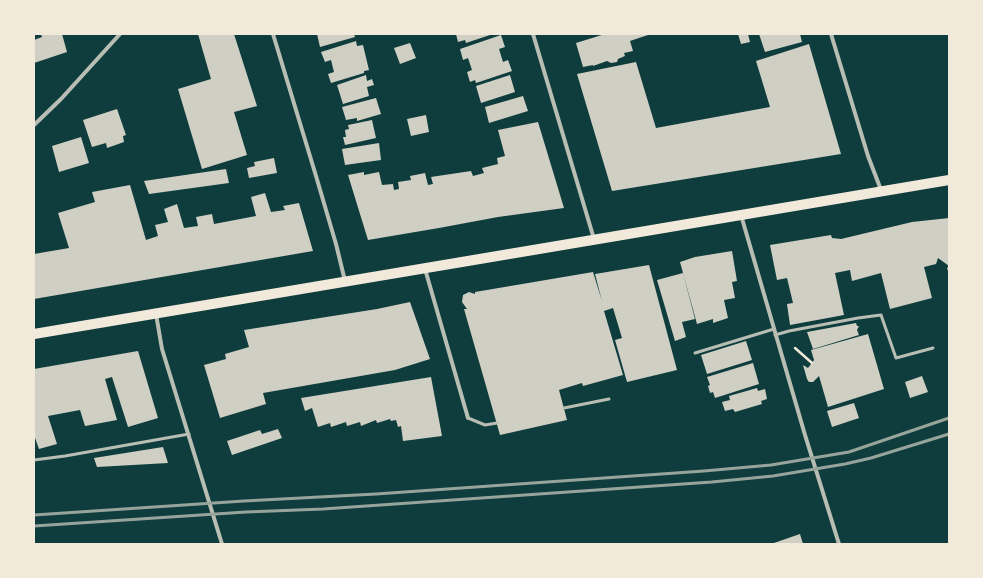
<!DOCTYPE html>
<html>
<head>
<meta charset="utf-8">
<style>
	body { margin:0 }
	#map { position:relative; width:983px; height:578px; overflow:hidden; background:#0f3d3e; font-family:"Asap Condensed",sans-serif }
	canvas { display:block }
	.frame { position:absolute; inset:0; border:35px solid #f1e9da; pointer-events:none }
</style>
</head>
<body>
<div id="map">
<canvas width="983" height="578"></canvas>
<div class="frame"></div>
</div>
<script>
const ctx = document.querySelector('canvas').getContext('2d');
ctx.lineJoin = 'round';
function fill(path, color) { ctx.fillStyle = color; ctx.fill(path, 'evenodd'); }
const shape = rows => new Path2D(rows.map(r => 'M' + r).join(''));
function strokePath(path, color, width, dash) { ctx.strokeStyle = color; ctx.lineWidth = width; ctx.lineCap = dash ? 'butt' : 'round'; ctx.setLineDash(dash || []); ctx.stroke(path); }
fill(shape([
	[41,34,62,34,67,52,34,63,34,40,42,37],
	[198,34,234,34,257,106,234,112,247,155,202,169,178,89,211,79],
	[317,34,354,34,355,37,320,47],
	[456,34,493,34,466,43,465,40,458,42],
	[605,34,651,34,630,41,633,51,624,53,625,56,618,59,617,62,611,63,607,61,593,66,593,65,583,67,576,43],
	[738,34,748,34,750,42,741,44],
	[759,34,800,34,802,42,765,52],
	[501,35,505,47,499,49,503,62,508,60,512,71,476,83,475,80,470,82,467,72,472,70,468,58,463,60,460,49],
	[356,41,357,46,363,45,369,70,364,71,364,73,331,83,328,74,334,72,331,60,325,62,321,52],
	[410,43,416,58,400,64,394,48],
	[809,44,841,154,612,191,577,74,636,62,656,128,770,107,756,61],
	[366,75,367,81,372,79,374,85,367,87,369,96,343,104,337,85],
	[510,75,515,92,481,103,476,86],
	[523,96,528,111,489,123,485,107],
	[376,98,381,114,357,121,357,118,346,120,342,107],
	[117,109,126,135,123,136,124,142,107,148,106,143,92,147,83,120],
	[426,115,429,132,411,136,407,119],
	[372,120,376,138,345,145,343,137,346,137,345,130,349,129,348,125],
	[538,122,564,208,498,217,439,228,368,240,348,175,364,172,364,175,379,172,382,185,393,184,394,190,399,189,398,182,411,180,410,176,425,173,428,185,433,184,431,177,471,171,473,176,484,173,482,168,498,164,497,158,505,156,498,130],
	[81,137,89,163,59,172,52,146],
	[379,143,381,160,345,165,342,149],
	[274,158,277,173,249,178,247,168,255,166,254,162],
	[226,169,229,183,149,194,144,181],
	[130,185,146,240,158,236,155,225,168,222,164,209,177,204,184,228,198,226,196,217,212,214,214,224,256,216,251,197,265,193,271,212,285,210,283,206,299,203,313,251,34,299,34,254,69,248,58,213,95,202,92,192],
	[949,218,949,274,947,268,949,266,938,258,936,264,924,267,932,298,890,309,881,273,852,281,850,270,835,273,844,315,790,325,787,304,793,303,787,278,777,280,770,245,831,235,832,238,841,239,912,222],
	[732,251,737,281,732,282,735,298,724,300,728,318,713,323,713,319,697,324,680,262,695,257],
	[649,265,677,370,627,382,615,340,622,338,613,308,604,311,623,375,583,386,582,383,559,390,567,420,500,435,464,309,467,309,462,302,463,295,469,292,475,294,475,292,593,272,602,301,595,274],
	[683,273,695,319,682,322,686,337,675,341,657,280],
	[410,302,430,359,395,370,263,393,266,404,220,418,204,365,226,359,225,354,249,347,244,330,377,309],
	[856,323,857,326,859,326,857,330,859,335,813,349,807,332],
	[868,334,884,389,828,407,819,376,813,382,809,382,807,379,803,365,808,368,814,360,811,350],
	[746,341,752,360,707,374,701,355],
	[138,351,158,418,128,427,112,377,105,379,117,420,85,426,80,410,48,416,57,444,39,449,34,435,34,369],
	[753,363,759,384,715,398,713,392,710,393,708,386,710,385,707,377],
	[922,376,928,392,910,398,905,382],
	[431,377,442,436,403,441,401,426,398,427,396,420,391,421,390,419,377,423,376,420,361,426,360,422,347,426,346,422,331,427,330,423,318,427,312,408,305,411,301,398],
	[757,388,758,391,765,389,767,399,761,401,762,404,735,412,733,409,725,411,722,402,730,400,729,396],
	[854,403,859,418,832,427,827,411],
	[278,429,282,438,232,455,227,441,260,430,262,434],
	[163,447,168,463,97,467,94,458],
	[800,534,803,544,771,544]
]), '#cfcfc3');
strokePath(shape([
	[795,348,812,363]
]), '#f1e9da', 2.5);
strokePath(shape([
	[775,335,789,331,858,318,881,315,896,358,933,348],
	[695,353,774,329],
	[564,408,609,399],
	[468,418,485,425,497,423],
	[34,460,65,456,189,434]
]), '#b8beb3', 3);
strokePath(shape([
	[273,34,316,176,336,244,345,281],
	[533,34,594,239],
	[831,34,868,156,881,190],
	[34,125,61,99,120,34],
	[741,215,805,435,839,544],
	[425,269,468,418],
	[156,314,162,349,222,544]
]), '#b8beb3', 4);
strokePath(shape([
	[34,334,949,180]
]), '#f1e9da', 10);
strokePath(shape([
	[34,515,244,501,376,494,704,471,771,465,849,452,949,418],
	[34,526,246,512,323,509,712,482,773,476,845,464,871,458,949,434]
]), '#97a49c', 3);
</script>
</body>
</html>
